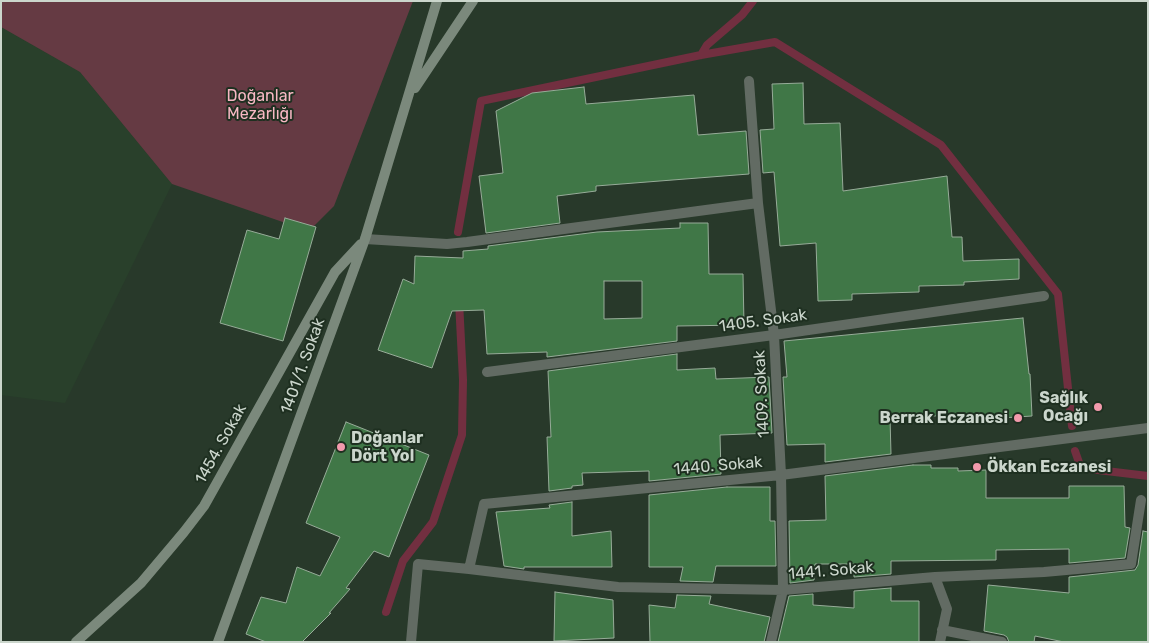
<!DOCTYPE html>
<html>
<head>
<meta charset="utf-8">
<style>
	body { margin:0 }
	#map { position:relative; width:1149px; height:643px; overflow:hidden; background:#28392a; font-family:Rubik,sans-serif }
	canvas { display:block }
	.frame { position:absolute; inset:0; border:2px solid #cbd6cc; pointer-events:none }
</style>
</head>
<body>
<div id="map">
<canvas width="1149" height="643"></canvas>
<div class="frame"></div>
</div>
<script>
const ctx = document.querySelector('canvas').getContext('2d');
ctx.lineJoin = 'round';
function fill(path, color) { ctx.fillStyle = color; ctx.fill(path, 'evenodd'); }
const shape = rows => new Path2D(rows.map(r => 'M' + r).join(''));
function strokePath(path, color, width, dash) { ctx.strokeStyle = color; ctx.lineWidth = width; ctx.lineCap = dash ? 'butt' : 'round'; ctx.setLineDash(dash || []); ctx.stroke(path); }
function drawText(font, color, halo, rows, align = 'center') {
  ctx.font = font + ' Rubik,sans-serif'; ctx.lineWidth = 4; ctx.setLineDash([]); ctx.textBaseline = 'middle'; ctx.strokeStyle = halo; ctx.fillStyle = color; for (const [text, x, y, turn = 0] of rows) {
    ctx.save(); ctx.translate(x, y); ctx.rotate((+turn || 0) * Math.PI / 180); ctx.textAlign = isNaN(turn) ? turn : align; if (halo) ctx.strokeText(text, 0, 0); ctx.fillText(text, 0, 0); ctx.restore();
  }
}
fill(shape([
	[1,27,80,72,172,184,65,403,1,395]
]), '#29402b');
fill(shape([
	[1,1,413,1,334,206,309,231,172,184,80,72,1,27]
]), '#653a43');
strokePath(shape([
	[701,55,707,45,742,15,753,1],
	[458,232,481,101,701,55,775,42,941,145,1058,294,1072,426],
	[1075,451,1081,468,1148,476],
	[386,612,403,561,433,522,462,435,463,380,459,301]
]), '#722f40', 8);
const building = shape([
	[803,83,804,124,840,123,843,191,947,176,952,237,962,237,963,261,1019,259,1019,279,964,282,964,285,919,286,919,292,852,294,852,300,818,301,816,243,780,246,774,172,763,173,760,130,774,129,772,84,803,83],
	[584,87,586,104,694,95,698,135,746,131,749,174,596,186,596,191,557,196,560,223,486,233,479,176,503,173,496,111,532,93,584,87],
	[285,218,316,227,283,341,220,323,247,230,279,239,285,218],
	[680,223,708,223,709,274,743,274,744,325,677,326,677,341,547,357,547,352,487,354,484,310,452,311,432,368,378,350,403,279,414,284,415,256,463,258,463,251,488,249,488,246,597,232,680,228,680,223],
	[604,281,642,281,642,318,604,319,604,281],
	[1023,318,1029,374,1030,374,1032,416,955,421,955,415,890,418,891,454,825,462,825,444,787,445,783,377,787,377,784,341,1023,318],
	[677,354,677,370,715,368,716,379,769,377,772,433,720,435,721,474,649,481,649,471,582,473,583,485,572,486,572,488,549,491,547,437,551,437,548,371,677,354],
	[346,422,429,455,389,557,374,551,346,588,350,589,329,613,331,613,302,642,266,642,246,634,261,597,286,603,297,567,320,576,340,537,306,523,346,422],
	[913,465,931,465,931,468,958,468,958,471,986,470,986,498,1069,498,1069,486,1124,486,1125,527,1130,528,1125,558,1069,563,1069,549,996,550,996,560,891,561,891,574,854,577,854,564,815,564,814,580,790,583,789,521,826,520,825,476,913,465],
	[727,487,770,487,770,521,775,521,776,566,716,566,713,582,680,581,683,567,649,567,649,495,727,487],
	[572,502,572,536,611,531,612,567,524,567,524,569,504,566,496,512,550,508,549,505,572,502],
	[1143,531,1148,532,1148,642,1064,642,1035,636,1034,642,1009,642,1007,637,1004,635,984,631,988,585,1069,593,1069,577,1135,570,1138,565,1143,531],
	[891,588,891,601,919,601,919,642,778,642,789,596,813,594,813,605,854,608,854,591,891,588],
	[555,592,613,600,614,638,554,641,555,592],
	[677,595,711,596,709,604,770,617,764,642,650,642,649,605,675,608,677,595]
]);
fill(building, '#407747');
strokePath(building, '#97ac99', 1);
strokePath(shape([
	[749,81,758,203],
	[365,239,447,244,467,242,758,203,774,335,781,475,783,590,771,642],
	[487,372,774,335,1044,296],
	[469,569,618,587,783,590,935,577,1044,572,1111,566,1131,564,1141,500],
	[935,577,947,609,940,642],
	[942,630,1002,642],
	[411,642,418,564,469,569,484,504,781,475,1148,428]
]), '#626b63', 10);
strokePath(shape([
	[415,88,473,1],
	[76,642,141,583,184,532,204,506,335,272,361,244],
	[218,642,365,239,437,1]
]), '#7b897c', 10);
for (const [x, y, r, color] of [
	[1098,407,5,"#f29aac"],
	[1018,418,5,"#f29aac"],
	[341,447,5,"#f29aac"],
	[977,467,5,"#f29aac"]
]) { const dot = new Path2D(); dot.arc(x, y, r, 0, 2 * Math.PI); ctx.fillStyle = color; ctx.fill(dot); strokePath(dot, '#1e2f20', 2); }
drawText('16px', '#f7b7c3', '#1e2f20', [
	["Doğanlar",260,96],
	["Mezarlığı",260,114]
]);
drawText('16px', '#cbd6cc', '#1e2f20', [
	["1405. Sokak",763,321,-8],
	["1401/1. Sokak",303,366,-70],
	["1409. Sokak",762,394,-93],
	["1454. Sokak",221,444,-61],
	["1440. Sokak",718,466,-5],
	["1441. Sokak",831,571,-5]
]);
drawText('bold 16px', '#cbd6cc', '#1e2f20', [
	["Sağlık",1088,398],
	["Ocağı",1088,416],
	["Berrak Eczanesi",1008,418],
	["Doğanlar",351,438,"left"],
	["Dört Yol",351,456,"left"],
	["Ökkan Eczanesi",987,467,"left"]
], 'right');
</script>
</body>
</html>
